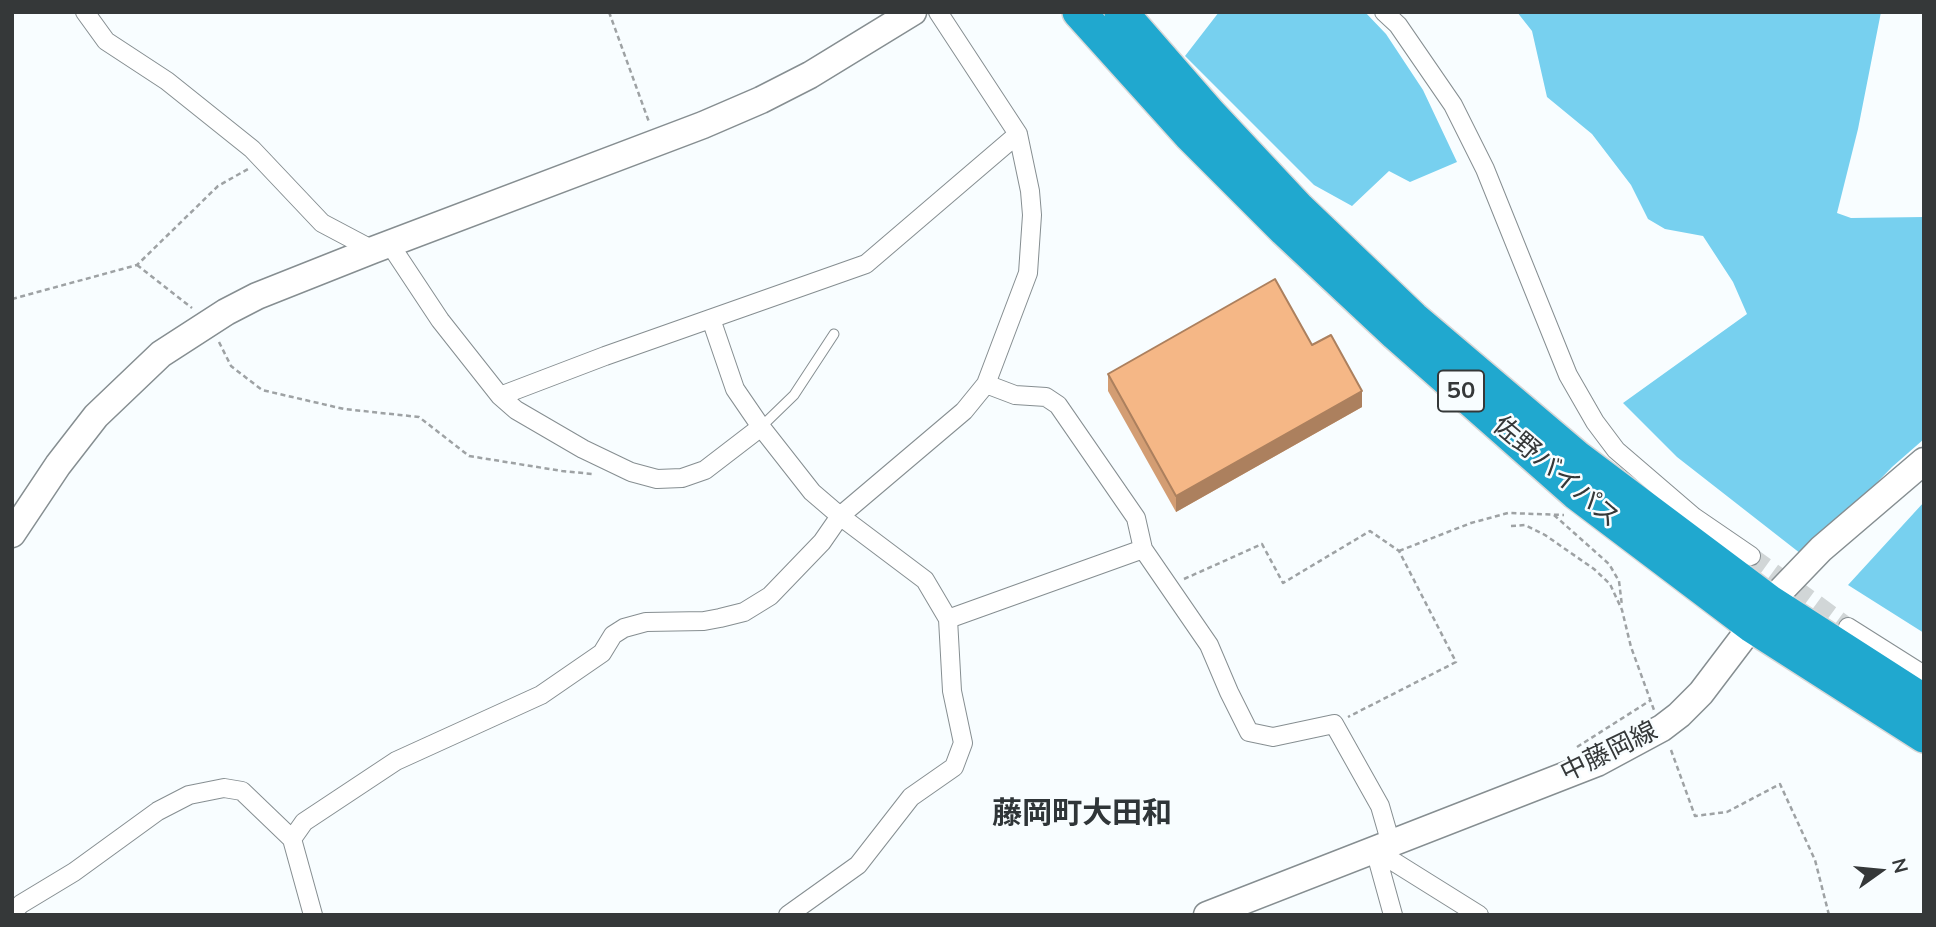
<!DOCTYPE html>
<html>
<head>
<meta charset="utf-8">
<style>
	body { margin:0 }
	#map { position:relative; width:1936px; height:927px; overflow:hidden; background:#f8fdff; font-family:Mulish,sans-serif }
	canvas { display:block }
	.frame { position:absolute; inset:0; border:14px solid #353839; pointer-events:none }
	.north { position:absolute; left:1845px; top:836px; width:70px; height:70px; -webkit-text-stroke:5px #f8fdff; paint-order:stroke; rotate:75deg; font-size:19px; font-weight:700; line-height:28px; text-align:center; color:#353839 }
	.north::after { content:''; display:block; margin:auto; width:24px; height:32px; background:#353839; clip-path:polygon(50% 0,100% 100%,50% 72%,0 100%) }
</style>
</head>
<body>
<div id="map">
<canvas width="1936" height="927"></canvas>
<div class="frame"></div>
<div class="north">N</div>
</div>
<script>
const ctx = document.querySelector('canvas').getContext('2d');
ctx.lineJoin = 'round';
function fill(path, color) { ctx.fillStyle = color; ctx.fill(path, 'evenodd'); }
const shape = rows => new Path2D(rows.map(r => 'M' + r).join(''));
function strokePath(path, color, width, dash) { ctx.strokeStyle = color; ctx.lineWidth = width; ctx.lineCap = dash ? 'butt' : 'round'; ctx.setLineDash(dash || []); ctx.stroke(path); }
function drawText(font, color, halo, rows, align = 'center') {
  ctx.font = font + ' Mulish,"Noto Sans JP",sans-serif'; ctx.lineWidth = 5; ctx.setLineDash([]); ctx.textBaseline = 'middle'; ctx.strokeStyle = halo; ctx.fillStyle = color; for (const [text, x, y, turn = 0] of rows) {
    ctx.save(); ctx.translate(x, y); ctx.rotate((+turn || 0) * Math.PI / 180); ctx.textAlign = isNaN(turn) ? turn : align; if (halo) ctx.strokeText(text, 0, 0); ctx.fillText(text, 0, 0); ctx.restore();
  }
}
fill(shape([
	[1219,12,1365,12,1386,34,1423,90,1457,162,1410,182,1389,171,1352,206,1314,185,1185,56],
	[1517,12,1881,12,1858,129,1837,213,1851,218,1924,217,1924,439,1892,467,1805,557,1677,457,1623,403,1747,314,1733,282,1703,236,1665,229,1648,219,1631,185,1592,134,1547,97,1532,31],
	[1924,502,1924,633,1848,585]
]), '#77d0ef');
strokePath(shape([
	[1751,556,1848,627]
]), '#d1d6d7', 18, [18, 9]);
const lane = shape([
	[761,427,794,395,834,334]
]);
const street = shape([
	[85,12,106,41,167,81,252,149,322,223,373,250],
	[1384,12,1398,25,1453,105,1485,169,1568,375,1595,422,1616,450,1694,517,1751,556],
	[389,243,440,320,500,396,516,410,583,449,631,472,657,479,682,478,705,470,761,427,812,492,840,516,925,580,948,619,952,691,963,743,954,767,911,797,858,865,788,915],
	[711,319,735,389,761,427],
	[986,384,1015,395,1046,397,1058,405,1136,518,1143,549,1209,645,1229,692,1249,732,1273,737,1334,724,1380,806,1391,844],
	[500,396,605,356,866,264,1018,134],
	[948,619,1143,549],
	[1848,627,1924,675],
	[292,839,304,822,396,761,541,695,602,653,613,635,624,628,646,622,704,621,720,618,744,612,770,596,822,542,840,516,964,411,986,384,1028,273,1032,215,1030,191,1018,134,938,12],
	[1375,850,1479,915],
	[1375,850,1393,915],
	[12,913,21,904,74,872,158,811,189,795,224,788,242,791,292,839,313,915]
]);
const secondary = shape([
	[12,534,58,465,96,416,161,354,226,312,257,296,373,250,703,125,761,100,810,75,913,12],
	[1207,915,1597,763,1662,728,1679,715,1701,693,1770,602,1821,549,1924,461]
]);
const highway = shape([
	[1079,12,1189,134,1285,230,1396,334,1576,493,1752,626,1924,736],
	[1121,12,1210,114,1299,209,1413,318,1578,458,1770,602,1924,701]
]);
strokePath(lane, '#868e91', 11);
strokePath(street, '#868e91', 20);
strokePath(secondary, '#868e91', 29);
strokePath(highway, '#d7d7d7', 36);
strokePath(shape([
	[609,12,649,122],
	[137,265,192,308],
	[12,299,137,265,218,186,248,169],
	[219,342,231,366,262,390,344,409,419,417,469,456,562,471,592,474],
	[1554,515,1609,564,1619,581,1622,606],
	[1511,526,1525,525,1545,535,1594,569,1610,584,1622,610,1631,647,1654,710],
	[1399,551,1471,523,1508,513,1564,515],
	[1184,579,1262,544,1283,583,1370,531,1399,551,1456,662,1348,717],
	[1577,747,1651,700],
	[1671,750,1695,816,1727,812,1780,784,1815,860,1829,915]
]), '#9ea2a4', 2.5, [5, 3.5]);
strokePath(lane, '#fff', 9);
strokePath(street, '#fff', 18);
strokePath(secondary, '#fff', 26);
strokePath(highway, '#20a8cf', 33);
fill(shape([
	[1312,345,1362,407,1176,512,1108,391,1108,374]
]), '#d39d73');
fill(shape([
	[1362,391,1362,407,1176,512,1176,496]
]), '#ac805e');
const building = shape([
	[1275,279,1312,345,1331,335,1362,391,1176,496,1108,374,1275,279]
]);
fill(building, '#f5b786');
strokePath(building, '#ac805e', 2);
for (const [x, y, w] of [
	[1461,391,46]
]) { const box = new Path2D(); box.roundRect(x - w / 2, y - 20.5, w, 41, 5); ctx.fillStyle = '#f8fdff'; ctx.fill(box); strokePath(box, '#353839', 2); }
drawText('bold 24px', '#353839', null, [
	["50",1461,391]
]);
drawText('26px', '#353839', '#f8fdff', [
	["佐野バイパス",1556,472,40],
	["中藤岡線",1609,752,-26]
]);
drawText('bold 30px', '#2f3538', '#f8fdff', [
	["藤岡町大田和",1082,814]
]);
</script>
</body>
</html>
